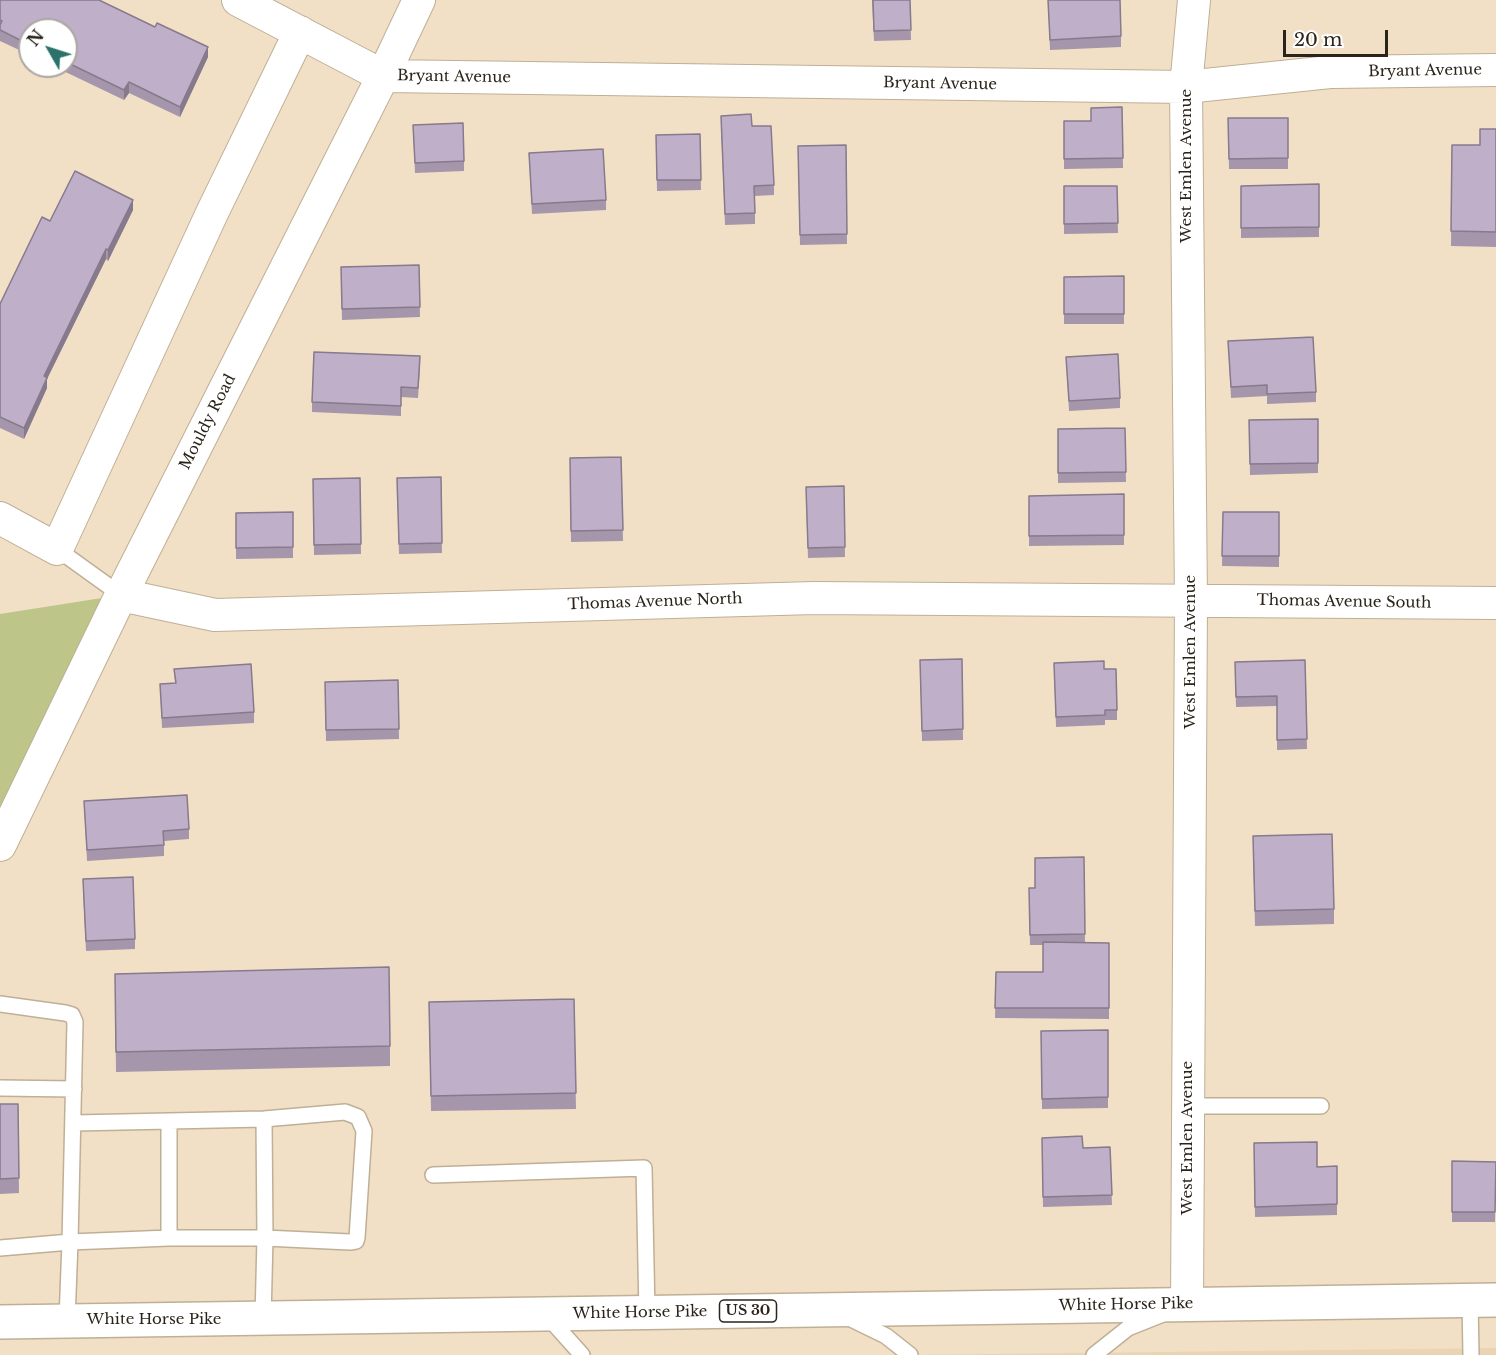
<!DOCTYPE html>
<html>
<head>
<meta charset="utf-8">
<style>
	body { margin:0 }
	#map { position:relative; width:1496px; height:1355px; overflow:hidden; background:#f2e0c6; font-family:"Libre Baskerville",serif }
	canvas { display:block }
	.north { position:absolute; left:18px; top:18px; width:60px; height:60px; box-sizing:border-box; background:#fff; border:2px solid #aaa7a3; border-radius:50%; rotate:309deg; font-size:16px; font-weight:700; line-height:24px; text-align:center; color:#2b241a }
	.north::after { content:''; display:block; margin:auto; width:21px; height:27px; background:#2b726a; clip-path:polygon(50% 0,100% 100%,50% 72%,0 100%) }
	.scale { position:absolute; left:1283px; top:30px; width:105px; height:27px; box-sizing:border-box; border:3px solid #2b241a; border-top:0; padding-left:8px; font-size:18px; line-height:21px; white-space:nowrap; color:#2b241a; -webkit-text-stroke:4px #fff; paint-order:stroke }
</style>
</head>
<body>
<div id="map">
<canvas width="1496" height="1355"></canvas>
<div class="north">N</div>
<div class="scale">20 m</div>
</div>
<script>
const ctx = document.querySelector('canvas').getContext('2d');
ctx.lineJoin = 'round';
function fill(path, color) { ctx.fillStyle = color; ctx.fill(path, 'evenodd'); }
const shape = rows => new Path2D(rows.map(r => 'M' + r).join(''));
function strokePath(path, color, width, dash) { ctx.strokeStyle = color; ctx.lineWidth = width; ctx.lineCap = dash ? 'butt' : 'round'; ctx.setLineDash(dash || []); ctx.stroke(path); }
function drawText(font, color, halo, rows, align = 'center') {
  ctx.font = font + ' "Libre Baskerville",serif'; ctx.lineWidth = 5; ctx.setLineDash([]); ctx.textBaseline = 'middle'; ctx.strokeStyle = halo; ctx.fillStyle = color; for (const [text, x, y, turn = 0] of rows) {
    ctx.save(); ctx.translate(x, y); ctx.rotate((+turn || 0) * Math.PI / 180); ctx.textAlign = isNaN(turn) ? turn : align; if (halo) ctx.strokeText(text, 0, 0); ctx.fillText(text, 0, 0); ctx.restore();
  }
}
fill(shape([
	[1496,1348,1496,1355,907,1355]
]), '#ead4b4');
fill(shape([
	[121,595,0,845,0,614]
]), '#bdc588');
const service = shape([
	[57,549,121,595],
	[0,1004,65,1013,72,1015,75,1022,70,1242,0,1248],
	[0,1088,74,1089],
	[1188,1106,1321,1106],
	[169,1121,169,1238],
	[433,1175,644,1168,647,1313],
	[1470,1300,1471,1355],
	[548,1317,582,1355],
	[847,1317,886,1336,910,1355],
	[263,1319,265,1238,264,1119],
	[67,1320,70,1242,169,1238,265,1238,350,1242,356,1241,357,1238,364,1131,358,1117,345,1112,264,1119,74,1123],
	[1094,1355,1128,1328,1163,1314]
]);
const minor = shape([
	[238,0,383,76,1186,87,1330,72,1496,70],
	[0,518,57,549,212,213,300,32],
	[121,595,215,615,814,598,1496,603],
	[0,845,121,595,383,76,419,0],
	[1187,1304,1191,601,1186,87,1194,0]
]);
const trunk = shape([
	[0,1322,1496,1300]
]);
strokePath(service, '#bfaf95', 18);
strokePath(minor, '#bfaf95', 34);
strokePath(trunk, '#bfaf95', 36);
strokePath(service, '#fff', 15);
strokePath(minor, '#fff', 32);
strokePath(trunk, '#fff', 33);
fill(shape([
	[0,0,208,57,180,117,129,93,124,100,53,66,66,66,66,30,30,30,30,55,0,41],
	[872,0,910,0,911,40,874,41],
	[1048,0,1121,36,1121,47,1050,50],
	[1122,107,1123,168,1064,169,1064,121,1091,121],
	[1228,118,1288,118,1288,169,1229,169],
	[413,125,464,161,464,171,415,173],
	[721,126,752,126,774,185,774,195,755,196,755,224,725,225],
	[1496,129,1496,247,1451,246,1452,145,1480,145],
	[700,134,701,190,657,191,656,135],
	[846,145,847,244,800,245,798,146],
	[529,153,606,200,606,210,532,214],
	[1319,184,1319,237,1241,238,1241,186],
	[1064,186,1117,186,1118,233,1064,234],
	[133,210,108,261,106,259,47,379,47,388,24,439,0,428,0,304,50,221],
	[419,265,420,317,342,320,341,267],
	[1124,276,1124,324,1064,324,1064,277],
	[1228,341,1316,392,1316,402,1267,404,1267,396,1231,398],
	[1066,357,1120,398,1120,408,1069,411],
	[420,367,418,398,401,397,401,416,312,412,312,402],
	[1318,419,1318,473,1250,475,1249,420],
	[1125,428,1126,482,1058,483,1058,429],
	[621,457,623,541,571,542,570,458],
	[441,477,442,553,399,554,397,478],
	[360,478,361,554,314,555,313,479],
	[844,486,845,557,808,558,806,497],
	[1124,494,1124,545,1029,546,1029,496],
	[293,512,293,558,236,559,236,513],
	[1223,512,1279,512,1279,567,1222,566],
	[962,659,963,740,922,741,920,660],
	[1305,660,1307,749,1277,750,1277,706,1236,707,1235,662],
	[1054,663,1104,669,1117,710,1117,720,1105,720,1105,725,1056,727],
	[174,669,254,712,254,723,162,728,160,684,175,683],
	[398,680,399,739,326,741,325,682],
	[84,801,189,829,189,839,164,841,164,856,87,861],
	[1253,851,1334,909,1334,924,1255,926],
	[1084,857,1085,943,1109,943,1109,1019,995,1018,996,972,1043,972,1043,945,1030,945,1029,888,1035,888],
	[83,889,135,939,135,949,86,951],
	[115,993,390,1046,390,1066,116,1072],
	[574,999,576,1109,431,1111,429,1002],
	[1108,1030,1108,1108,1042,1109,1041,1031],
	[0,1104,18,1104,19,1193,0,1194],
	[1042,1138,1083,1148,1110,1147,1112,1205,1043,1207],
	[1254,1143,1317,1167,1337,1166,1337,1215,1255,1217],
	[1452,1161,1496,1162,1495,1222,1452,1222]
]), '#a596ac');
fill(shape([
	[208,47,208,57,180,117,180,107],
	[129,82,129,93,124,100,124,90],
	[133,200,133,210,108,261,108,250],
	[106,249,106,259,47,379,47,388,24,439,24,428,44,376]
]), '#867a8c');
const building = shape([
	[0,0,99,0,155,27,157,23,208,47,180,107,129,82,124,90,66,62,66,30,30,30,30,45,0,30,0,25,2,21,0,20,0,0],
	[873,0,910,0,911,30,874,31,873,0],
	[1048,0,1120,0,1121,36,1050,40,1048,0],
	[1122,107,1123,158,1064,159,1064,121,1091,121,1091,108,1122,107],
	[751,114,752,126,771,126,774,185,754,186,755,213,725,214,721,116,751,114],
	[1228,118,1288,118,1288,158,1229,159,1228,118],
	[463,123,464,161,415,163,413,125,463,123],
	[1480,129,1496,129,1496,232,1451,231,1452,145,1480,145,1480,129],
	[700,134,701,180,657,180,656,135,700,134],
	[846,145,847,234,800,235,798,146,846,145],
	[603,149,606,200,532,204,529,153,603,149],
	[75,171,133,200,108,250,106,249,44,376,47,378,24,428,0,417,0,304,42,217,50,221,75,171],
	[1319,184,1319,227,1241,228,1241,186,1319,184],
	[1064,186,1117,186,1118,223,1064,224,1064,186],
	[419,265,420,307,342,309,341,267,419,265],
	[1124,276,1124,314,1064,314,1064,277,1124,276],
	[1313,337,1316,392,1267,394,1267,385,1231,387,1228,341,1313,337],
	[314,352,420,356,418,388,401,387,401,406,312,402,314,352],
	[1118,354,1120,398,1069,401,1066,357,1118,354],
	[1318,419,1318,463,1250,464,1249,420,1318,419],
	[1125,428,1126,472,1058,473,1058,429,1125,428],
	[621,457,623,530,571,531,570,458,621,457],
	[441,477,442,543,399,544,397,478,441,477],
	[360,478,361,544,314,545,313,479,360,478],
	[844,486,845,547,808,548,806,487,844,486],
	[1124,494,1124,535,1029,536,1029,496,1124,494],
	[293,512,293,547,236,548,236,513,293,512],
	[1223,512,1279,512,1279,556,1222,556,1223,512],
	[962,659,963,729,922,731,920,660,962,659],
	[1305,660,1307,739,1277,740,1277,696,1236,697,1235,662,1305,660],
	[1104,661,1104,669,1116,669,1117,710,1105,710,1105,715,1056,717,1054,663,1104,661],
	[251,664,254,712,162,718,160,684,176,683,174,669,251,664],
	[398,680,399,729,326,730,325,682,398,680],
	[187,795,189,829,163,831,164,845,87,850,84,801,187,795],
	[1332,834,1334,909,1255,911,1253,836,1332,834],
	[1084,857,1085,934,1030,935,1029,888,1035,888,1035,858,1084,857],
	[133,877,135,939,86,941,83,879,133,877],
	[1043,942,1109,943,1109,1008,995,1008,996,972,1043,972,1043,942],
	[389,967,390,1046,116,1052,115,974,389,967],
	[574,999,576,1093,431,1096,429,1002,574,999],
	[1108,1030,1108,1097,1042,1099,1041,1031,1108,1030],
	[0,1104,18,1104,19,1178,0,1179,0,1104],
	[1082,1136,1083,1148,1110,1147,1112,1195,1043,1197,1042,1138,1082,1136],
	[1317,1142,1317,1167,1337,1166,1337,1204,1255,1207,1254,1143,1317,1142],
	[1452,1161,1496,1162,1495,1212,1452,1212,1452,1161]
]);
fill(building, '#c0afc8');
strokePath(building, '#867a8c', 1.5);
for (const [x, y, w] of [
	[748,1311,57]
]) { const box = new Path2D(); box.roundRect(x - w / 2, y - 11, w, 22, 4.5); ctx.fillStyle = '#fff'; ctx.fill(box); strokePath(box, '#2b241a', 1.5); }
drawText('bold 14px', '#2b241a', null, [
	["US 30",748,1311]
]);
drawText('15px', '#2b241a', '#fff', [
	["Bryant Avenue",1425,71,-1],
	["Bryant Avenue",454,77,1],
	["Bryant Avenue",940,84,1],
	["West Emlen Avenue",1187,166,-90],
	["Mouldy Road",208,422,-63],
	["Thomas Avenue North",655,602,-2],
	["Thomas Avenue South",1344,602,1],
	["West Emlen Avenue",1191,652,-90],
	["West Emlen Avenue",1188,1138,-90],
	["White Horse Pike",1126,1305,-1],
	["White Horse Pike",640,1313,-1],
	["White Horse Pike",154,1320]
]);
</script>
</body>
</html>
